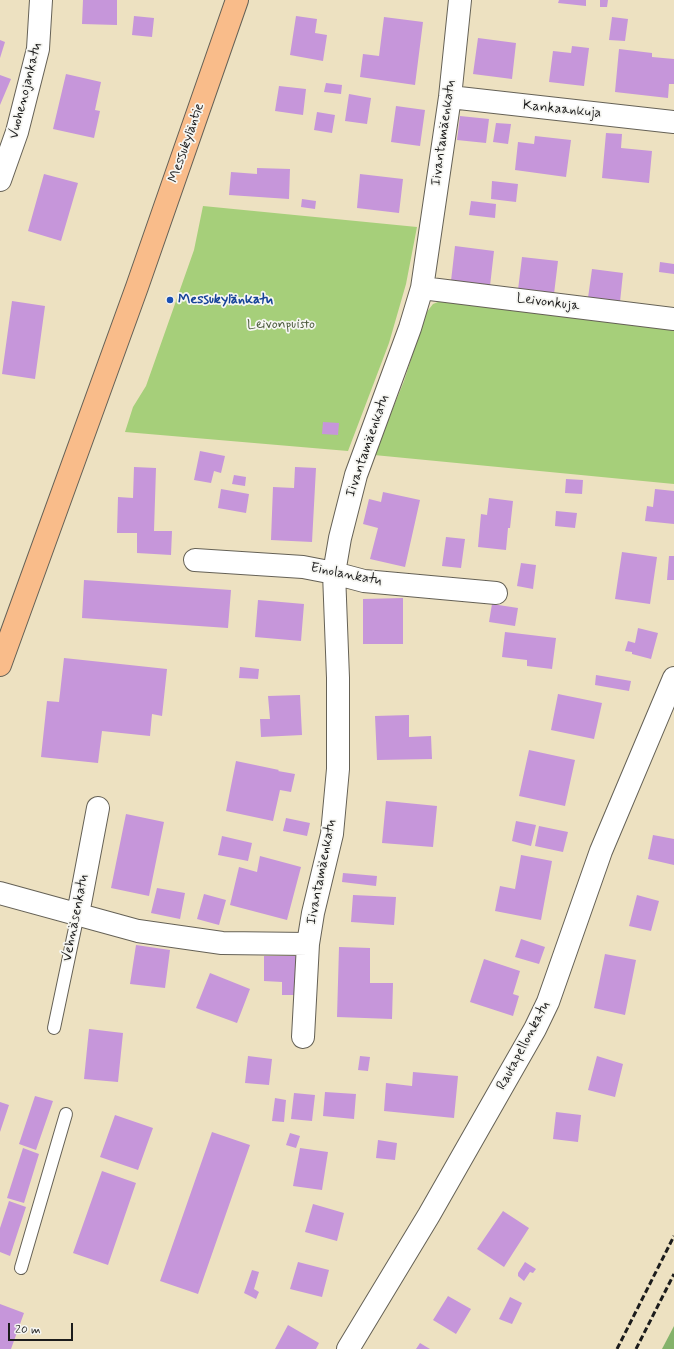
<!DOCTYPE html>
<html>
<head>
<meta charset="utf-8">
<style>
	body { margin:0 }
	#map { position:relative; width:674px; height:1349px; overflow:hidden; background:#ede1c1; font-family:Mynerve,sans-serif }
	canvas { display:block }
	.scale { position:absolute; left:8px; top:1323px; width:65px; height:18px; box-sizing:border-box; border:2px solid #1c1c1c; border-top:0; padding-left:5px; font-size:12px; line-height:14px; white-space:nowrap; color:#1c1c1c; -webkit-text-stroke:3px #f6f6f2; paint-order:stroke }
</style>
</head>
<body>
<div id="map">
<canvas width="674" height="1349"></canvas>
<div class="scale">20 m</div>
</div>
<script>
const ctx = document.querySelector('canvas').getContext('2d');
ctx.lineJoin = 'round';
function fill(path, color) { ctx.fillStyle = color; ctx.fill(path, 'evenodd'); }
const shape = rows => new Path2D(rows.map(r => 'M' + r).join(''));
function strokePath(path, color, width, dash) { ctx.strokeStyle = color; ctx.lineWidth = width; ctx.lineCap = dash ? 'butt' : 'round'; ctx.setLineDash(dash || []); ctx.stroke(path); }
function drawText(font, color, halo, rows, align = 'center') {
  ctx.font = font + ' Mynerve,sans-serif'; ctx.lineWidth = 3.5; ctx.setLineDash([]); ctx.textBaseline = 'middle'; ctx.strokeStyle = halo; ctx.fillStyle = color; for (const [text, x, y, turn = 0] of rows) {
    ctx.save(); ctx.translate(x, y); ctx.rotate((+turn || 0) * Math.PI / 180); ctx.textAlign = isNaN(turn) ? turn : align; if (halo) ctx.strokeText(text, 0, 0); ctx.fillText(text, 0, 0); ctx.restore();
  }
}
fill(shape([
	[203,206,417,227,406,284,389,343,348,451,125,432,133,407,146,386,194,250],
	[445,301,674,330,674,484,374,455,404,381,426,313,433,304,438,302]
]), '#a6cf7a');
fill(shape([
	[674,1326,674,1349,662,1349]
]), '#84b26a');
fill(shape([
	[83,0,117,0,117,25,82,24],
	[559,0,586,0,586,6,558,3],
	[600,0,608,0,607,7,600,7],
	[134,16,154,18,152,37,132,35],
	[296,16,317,19,315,33,327,35,323,61,290,55],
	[384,17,423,22,415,85,360,77,363,54,379,56],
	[612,17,628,19,625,41,609,40],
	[478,38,516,43,512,79,473,74],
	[0,40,5,42,0,58],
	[572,46,589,48,584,86,549,82,553,51,571,53],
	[619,49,652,53,652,57,674,59,674,84,669,84,668,98,615,92],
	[66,74,101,82,95,110,100,111,94,138,53,129],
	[0,75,11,79,0,105],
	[326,83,342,85,341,94,324,92],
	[279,86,306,89,303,115,275,111],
	[349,94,371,98,367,124,345,121],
	[396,106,425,110,420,146,391,142],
	[317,112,335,115,332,133,314,130],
	[460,116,489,119,486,143,457,140],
	[496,123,511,124,508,144,493,142],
	[606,133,622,134,621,148,652,151,649,183,602,178],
	[535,136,571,140,566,177,515,170,518,142,534,144],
	[257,168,290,169,289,199,229,195,231,172,257,174],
	[44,174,78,183,61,241,28,231],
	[360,174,403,179,399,213,357,208],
	[492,181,518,184,516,202,491,199],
	[302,199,316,201,315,209,301,207],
	[471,201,496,204,495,218,469,215],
	[455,246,494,251,490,286,451,281],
	[522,257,558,261,554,294,518,290],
	[660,262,674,264,674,274,659,272],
	[592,269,623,273,620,302,588,298],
	[12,301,45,306,35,379,2,374],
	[323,422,339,423,338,435,322,434],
	[200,451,225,456,221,473,214,471,211,483,194,480],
	[134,467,156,468,154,531,172,531,171,555,137,553,137,533,117,533,118,497,133,498],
	[295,467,316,468,312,542,271,540,273,487,294,488],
	[234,475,246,477,245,486,232,484],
	[566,479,583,480,582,494,565,493],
	[221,489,249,494,246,513,218,508],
	[655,489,674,491,674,524,645,521,647,506,653,507],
	[383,492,420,500,405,567,370,559,378,528,363,524,369,499,381,502],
	[489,498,513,501,510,528,508,528,506,550,478,547,481,514,487,515],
	[556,511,577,513,575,528,555,526],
	[446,537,465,539,461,568,442,566],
	[622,552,657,557,650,604,615,599],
	[669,556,674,556,674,580,667,580],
	[521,563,536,565,533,589,517,586],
	[84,580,231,590,228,628,82,618],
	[403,598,403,644,363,644,363,599],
	[258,600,304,604,301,641,255,637],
	[492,604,518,608,515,626,489,622],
	[638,628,658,633,651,659,632,654,632,652,625,651,628,641,635,643],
	[505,632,556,638,552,669,527,666,527,660,502,657],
	[64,658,167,669,162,716,152,714,150,736,102,731,98,763,41,757,47,701,59,702],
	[240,667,259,669,258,679,239,678],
	[596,675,631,681,629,691,595,685],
	[558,694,602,703,594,739,551,730],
	[300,695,302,735,261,737,260,719,270,719,268,696],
	[409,715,409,737,431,736,432,759,377,760,375,716],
	[529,750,575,760,565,806,519,796],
	[236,761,279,770,278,771,295,774,291,792,280,790,273,821,226,811],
	[386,801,437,806,433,847,382,843],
	[126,814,164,822,149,896,111,888],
	[286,818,310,823,307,836,283,831],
	[516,821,536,825,531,846,512,841],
	[539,826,568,832,563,852,535,846],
	[653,835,674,839,674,865,648,859],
	[222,836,252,843,248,861,218,855],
	[521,855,552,861,541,920,495,911,500,886,515,889],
	[260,856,301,867,287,920,230,905,239,867,257,872],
	[343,873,377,876,376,886,342,882],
	[157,888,185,893,180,919,151,913],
	[204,894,226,900,219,925,197,919],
	[353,895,396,897,394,925,351,922],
	[637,895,659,901,651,931,629,926],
	[521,939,545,947,539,964,515,957],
	[136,945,170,950,165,988,130,984],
	[339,947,370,948,370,983,393,983,392,1019,337,1017],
	[605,954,636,960,625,1015,594,1008],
	[264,956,297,956,296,995,282,995,282,982,264,981],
	[484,959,520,971,513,994,519,996,513,1016,470,1002],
	[210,973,250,989,237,1023,196,1008],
	[89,1029,123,1033,118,1082,84,1079],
	[248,1056,272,1059,269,1085,245,1083],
	[360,1056,370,1057,368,1071,358,1070],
	[597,1056,623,1064,615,1097,588,1090],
	[413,1072,458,1076,454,1118,384,1111,386,1083,412,1086],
	[325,1092,356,1094,354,1119,323,1116],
	[294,1093,315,1095,312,1121,291,1119],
	[35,1096,53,1101,36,1150,19,1144],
	[275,1098,286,1100,284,1122,272,1121],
	[0,1102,9,1105,0,1132],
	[556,1112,581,1115,578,1142,553,1139],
	[115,1115,153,1128,138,1170,100,1157],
	[212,1132,250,1145,198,1294,160,1281],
	[290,1133,300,1136,296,1148,286,1145],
	[378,1140,397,1143,395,1160,376,1158],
	[23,1148,39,1154,24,1203,7,1198],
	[300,1148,328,1152,322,1190,293,1186],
	[102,1171,136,1183,108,1265,73,1253],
	[9,1201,26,1207,10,1256,0,1252,0,1228],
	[313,1204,344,1213,337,1241,305,1232],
	[503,1211,529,1228,504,1267,477,1249],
	[298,1262,329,1270,322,1297,290,1289],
	[525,1262,536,1269,533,1273,530,1272,524,1281,518,1276,518,1273],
	[252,1270,259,1272,254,1289,259,1292,256,1299,244,1293],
	[448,1296,471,1309,456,1334,433,1320],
	[510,1297,522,1303,512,1324,499,1319],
	[0,1304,24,1313,11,1349,0,1349],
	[288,1325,319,1343,316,1349,275,1349],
	[420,1343,430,1349,416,1349]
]), '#c696da');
const service = shape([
	[54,1028,78,914],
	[21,1268,66,1114]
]);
const minor = shape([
	[450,97,674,122],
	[0,180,17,132,38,49,41,0],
	[422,288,674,319],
	[195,560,303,567,334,573,364,581,496,593],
	[0,893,138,931,222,943,308,944],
	[78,914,98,808],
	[303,1037,308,944,313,913,332,834,338,769,338,678,334,573,340,538,356,475,410,328,422,288,450,97,460,0],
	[348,1349,429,1215,535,1029,548,1002,601,851,674,678]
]);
const primary = shape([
	[0,665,137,287,237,0]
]);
strokePath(service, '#656156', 14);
strokePath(minor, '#656156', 24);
strokePath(primary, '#656156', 24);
strokePath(service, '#fff', 12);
strokePath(minor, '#fff', 22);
strokePath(primary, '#f9bc8a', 22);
strokePath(shape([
	[617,1349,674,1236],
	[636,1349,674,1274]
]), '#1c1c1c', 3, [6, 3]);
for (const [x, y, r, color] of [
	[170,300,4,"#1a4fb4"]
]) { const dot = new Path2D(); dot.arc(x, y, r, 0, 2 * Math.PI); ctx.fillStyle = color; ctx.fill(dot); strokePath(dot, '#f6f6f2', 1.5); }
drawText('14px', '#1c1c1c', '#f6f6f2', [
	["Vuohenojankatu",26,91,-76],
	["Kankaankuja",562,110,6],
	["Iivantamäenkatu",444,133,-82],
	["Messukyläntie",187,143,-71],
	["Leivonkuja",548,303,7],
	["Iivantamäenkatu",368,446,-71],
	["Einolankatu",346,575,11],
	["Iivantamäenkatu",322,872,-79],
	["Vehnäsenkatu",76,918,-79],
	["Rautapellonkatu",524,1046,-62]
]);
drawText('bold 14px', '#164399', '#f6f6f2', [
	["Messukylänkatu",178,300]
], 'left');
drawText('14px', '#4c5b3d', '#f6f6f2', [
	["Leivonpuisto",281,325]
]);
</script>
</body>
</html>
